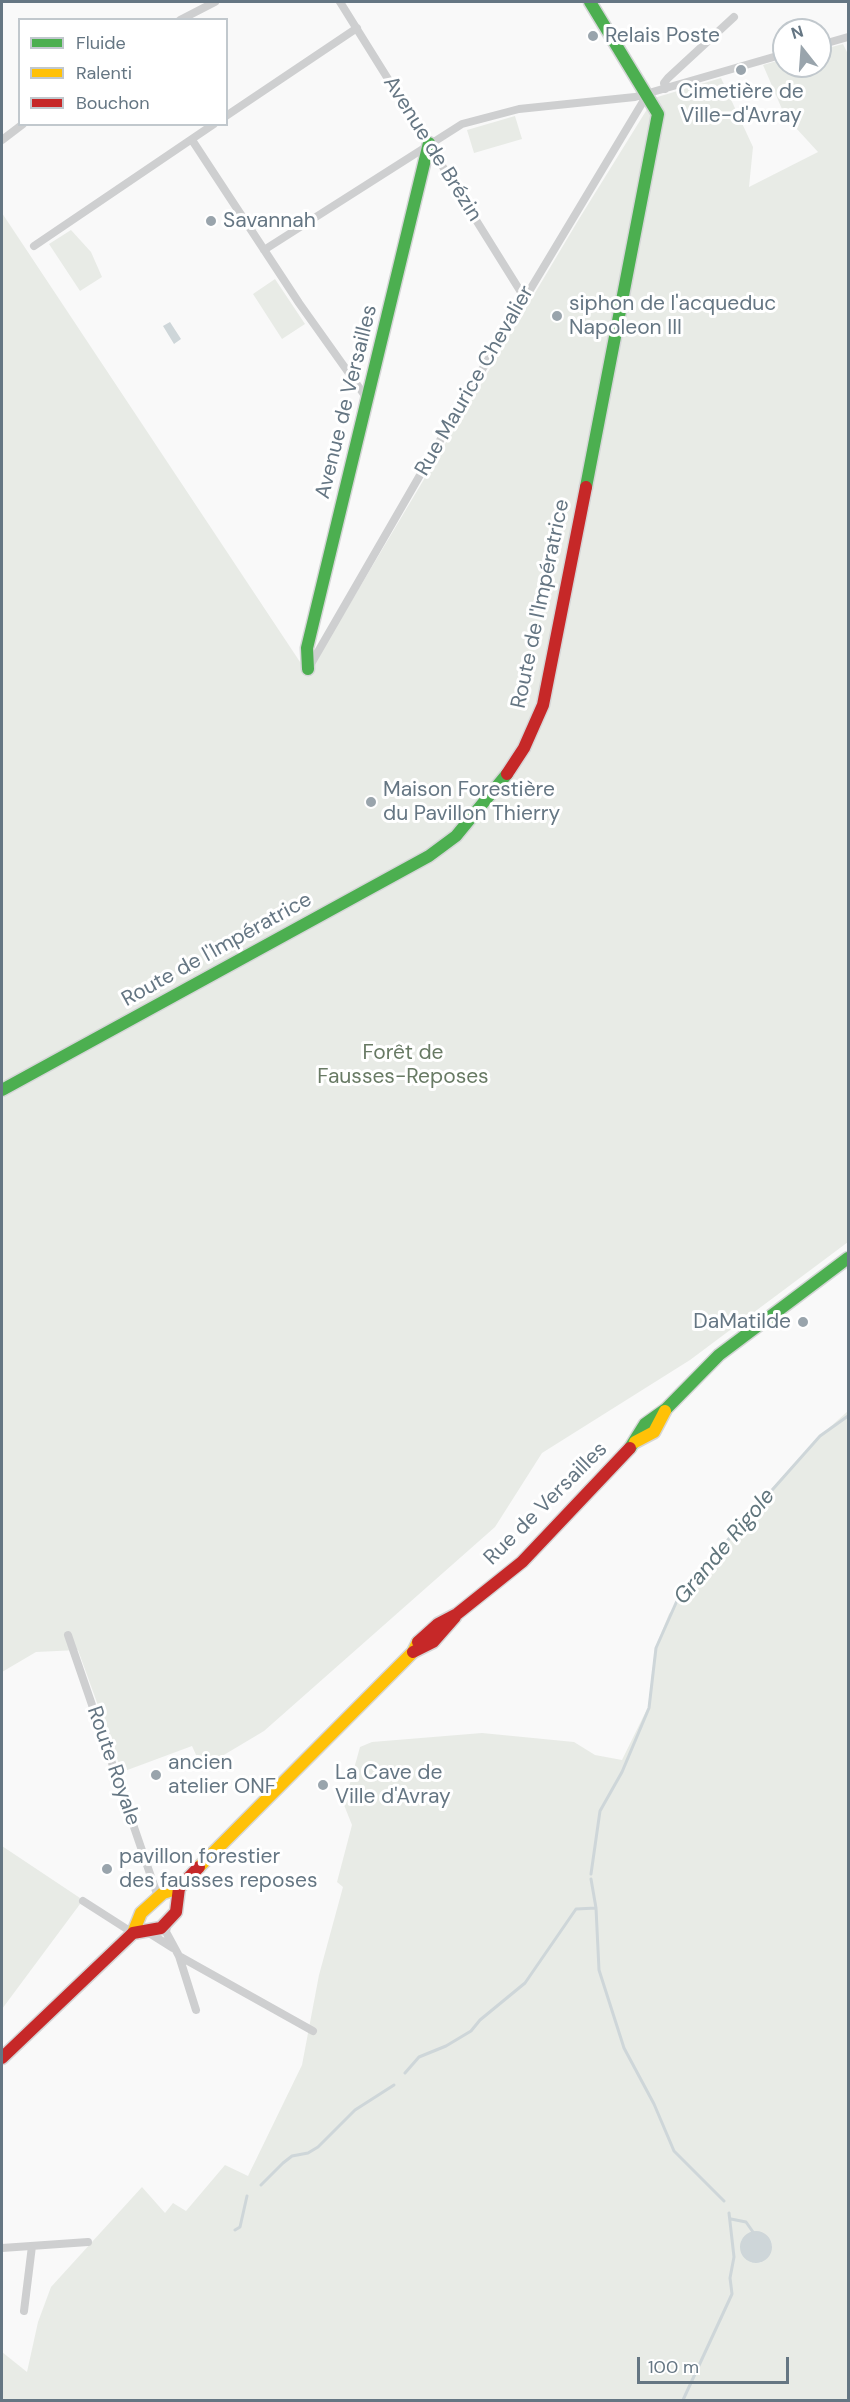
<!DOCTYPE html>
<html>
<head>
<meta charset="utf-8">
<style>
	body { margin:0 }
	#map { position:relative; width:850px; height:2402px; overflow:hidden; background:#f9f9f9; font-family:"DM Sans",sans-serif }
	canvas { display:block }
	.frame { position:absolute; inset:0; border:3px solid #657683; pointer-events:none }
	.legend { position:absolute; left:18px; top:18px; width:210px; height:108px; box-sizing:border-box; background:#fff; border:2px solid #c1c8cd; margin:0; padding:8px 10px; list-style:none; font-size:18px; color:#657683 }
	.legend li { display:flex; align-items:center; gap:12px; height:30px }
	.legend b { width:30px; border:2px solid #c1c8cd }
	.north { position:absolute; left:772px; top:18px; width:60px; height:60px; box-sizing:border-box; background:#fff; border:2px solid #c1c8cd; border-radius:50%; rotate:343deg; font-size:16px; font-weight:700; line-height:24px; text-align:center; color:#657683 }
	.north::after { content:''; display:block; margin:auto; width:21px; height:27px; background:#99a4ac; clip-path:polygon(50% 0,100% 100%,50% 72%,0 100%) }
	.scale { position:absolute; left:637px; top:2357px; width:152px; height:27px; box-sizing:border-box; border:3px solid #657683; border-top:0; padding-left:8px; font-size:18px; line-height:21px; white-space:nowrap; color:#657683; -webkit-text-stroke:4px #fff; paint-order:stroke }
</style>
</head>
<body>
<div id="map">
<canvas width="850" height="2402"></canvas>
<div class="frame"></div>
<ul class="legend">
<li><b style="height:8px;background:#4caf50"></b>Fluide</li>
<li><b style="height:8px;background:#ffc107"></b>Ralenti</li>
<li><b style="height:8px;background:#c62828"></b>Bouchon</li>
</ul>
<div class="north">N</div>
<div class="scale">100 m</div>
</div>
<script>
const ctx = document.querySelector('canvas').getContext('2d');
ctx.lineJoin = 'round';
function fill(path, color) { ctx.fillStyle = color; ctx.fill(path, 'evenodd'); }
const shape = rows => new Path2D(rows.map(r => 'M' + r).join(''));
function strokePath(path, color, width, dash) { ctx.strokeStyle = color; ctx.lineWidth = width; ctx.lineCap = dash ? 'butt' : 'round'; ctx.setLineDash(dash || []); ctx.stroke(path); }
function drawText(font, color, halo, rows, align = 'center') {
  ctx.font = font + ' "DM Sans",sans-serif'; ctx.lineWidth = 6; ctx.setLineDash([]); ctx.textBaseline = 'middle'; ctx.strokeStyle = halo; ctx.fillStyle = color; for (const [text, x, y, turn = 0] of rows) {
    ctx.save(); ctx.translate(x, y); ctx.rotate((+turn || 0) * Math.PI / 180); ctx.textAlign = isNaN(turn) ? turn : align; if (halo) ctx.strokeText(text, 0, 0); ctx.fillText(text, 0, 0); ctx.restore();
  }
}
fill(shape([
	[843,44,848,54,848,1242,690,1360,542,1453,495,1527,264,1731,202,1768,192,1746,122,1772,78,1650,36,1652,2,1672,2,213,308,674,579,219,654,98,721,78,753,147,749,187,818,152,785,116,763,65,784,59,784,66,820,66,820,50],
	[515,116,522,139,474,153,467,130],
	[71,230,91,252,102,277,80,291,49,244],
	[275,279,305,324,282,339,253,294],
	[848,1411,848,2400,2,2400,2,2352,27,2372,38,2322,51,2287,142,2187,165,2213,173,2203,186,2211,225,2165,248,2176,302,2065,319,1975,343,1887,337,1882,352,1825,344,1805,360,1747,372,1742,482,1733,574,1742,595,1755,622,1760,648,1707,655,1648,669,1614,736,1527,819,1437],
	[753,2232,763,2233,771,2241,772,2246,760,2263,750,2262,741,2241],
	[2,1846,83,1900,2,2009]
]), '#e8ebe6');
fill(shape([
	[170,322,181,339,174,344,163,326],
	'740 2247a16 16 0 1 1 32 0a16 16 0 1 1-32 0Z'
]), '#ced6d9');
strokePath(shape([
	[591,1874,600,1811,622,1772,649,1708,656,1648,680,1594,820,1436,848,1416],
	[591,1879,596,1908,599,1970,624,2048,654,2104,674,2151,724,2201],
	[405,2073,419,2057,446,2046,471,2031,480,2020,525,1983,576,1909,596,1908],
	[261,2185,283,2163,292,2156,308,2153,318,2147,355,2110,394,2085],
	[731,2219,746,2222,753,2232],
	[235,2230,240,2227,247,2196],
	[683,2400,732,2294,730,2278,734,2257,729,2213]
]), '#ced6d9', 3);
const fast = shape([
	[586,487,658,114,590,2],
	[308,669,307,648,429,143],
	[2,1090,429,856,456,836,507,774],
	[630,1448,645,1424,666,1409,719,1355,848,1258]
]);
const slow = shape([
	[635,1442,654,1432,665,1411],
	[199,1867,413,1652,418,1642],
	[133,1933,141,1913,163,1893,179,1888]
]);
const jam = shape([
	[507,774,524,748,543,705,586,487],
	[418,1642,438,1624,457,1614,522,1562,630,1448],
	[413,1652,433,1642,455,1617],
	[2,2058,133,1933,161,1928,176,1912,179,1888,199,1867]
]);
strokePath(fast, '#d5d6d7', 15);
strokePath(slow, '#d5d6d7', 15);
strokePath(jam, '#d5d6d7', 15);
strokePath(shape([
	[340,2,524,297],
	[180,20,215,2],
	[820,45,848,37],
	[665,89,664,83,668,78,734,17],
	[226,116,357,28],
	[2,140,23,124],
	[192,140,299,303,368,400],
	[34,246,214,124],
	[264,250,462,124,519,109,635,97,784,54],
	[308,669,453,418,647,95],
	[68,1635,158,1897],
	[83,1901,133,1933],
	[168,1921,166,1932,179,1956,196,2010],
	[146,1931,173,1948],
	[179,1956,313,2031],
	[2,2248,88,2242],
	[24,2311,32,2246]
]), '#cecfd0', 8);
strokePath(fast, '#4caf50', 12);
strokePath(slow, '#ffc107', 12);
strokePath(jam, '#c62828', 12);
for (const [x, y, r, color] of [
	[593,36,6,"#99a4ac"],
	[741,70,6,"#99a4ac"],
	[211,221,6,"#99a4ac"],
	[557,316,6,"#99a4ac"],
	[371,802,6,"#99a4ac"],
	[803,1322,6,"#99a4ac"],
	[156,1775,6,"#99a4ac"],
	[323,1785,6,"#99a4ac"],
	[107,1869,6,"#99a4ac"]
]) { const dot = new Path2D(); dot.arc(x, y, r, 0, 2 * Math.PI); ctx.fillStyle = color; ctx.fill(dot); strokePath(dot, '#fff', 2); }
drawText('21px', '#657683', '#fff', [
	["Relais Poste",605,36],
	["Cimetière de",741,92,"center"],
	["Ville-d'Avray",741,116,"center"],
	["Savannah",223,221],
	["siphon de l'acqueduc",569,304],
	["Napoleon III",569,328],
	["Maison Forestière",383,790],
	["du Pavillon Thierry",383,814],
	["DaMatilde",791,1322,"right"],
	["ancien",168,1763],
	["atelier ONF",168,1787],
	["La Cave de",335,1773],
	["Ville d'Avray",335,1797],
	["pavillon forestier",119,1857],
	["des fausses reposes",119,1881]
], 'left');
drawText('21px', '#657683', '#fff', [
	["Avenue de Brézin",432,149,58],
	["Rue Maurice Chevalier",475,381,-60],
	["Avenue de Versailles",347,402,-76],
	["Route de l'Impératrice",541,604,-78],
	["Route de l'Impératrice",217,950,-29],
	["Rue de Versailles",546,1504,-45],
	["Route Royale",113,1766,71]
]);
drawText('21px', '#687a64', '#fff', [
	["Forêt de",403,1053],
	["Fausses-Reposes",403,1077]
]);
drawText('italic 22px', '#60757c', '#fff', [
	["Grande Rigole",725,1547,-50]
]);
</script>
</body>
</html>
